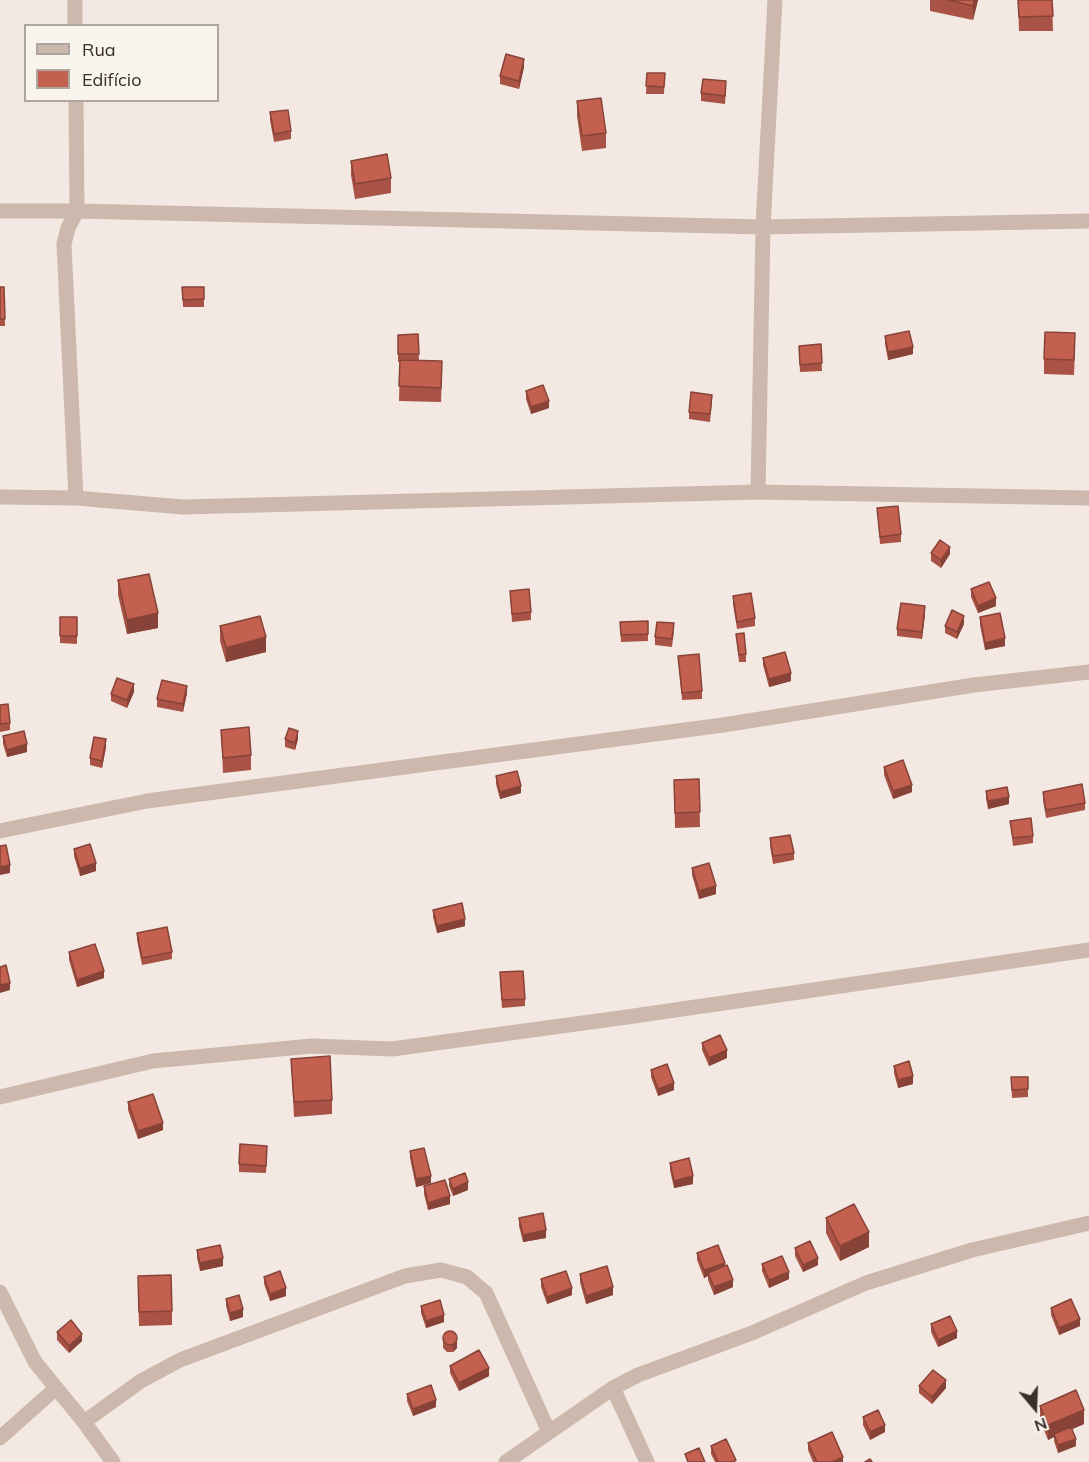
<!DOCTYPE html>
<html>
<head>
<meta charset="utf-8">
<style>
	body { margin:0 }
	#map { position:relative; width:1089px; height:1462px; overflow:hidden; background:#f3e9e2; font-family:Mulish,sans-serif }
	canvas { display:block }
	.legend { position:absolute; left:24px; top:24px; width:195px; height:78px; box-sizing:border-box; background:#faf4ee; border:2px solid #ada5a0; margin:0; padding:8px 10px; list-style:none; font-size:18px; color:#3a2f2b }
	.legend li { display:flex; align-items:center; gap:12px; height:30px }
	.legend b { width:30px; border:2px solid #ada5a0 }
	.north { position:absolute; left:1005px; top:1378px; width:60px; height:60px; -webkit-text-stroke:4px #faf4ee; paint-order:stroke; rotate:161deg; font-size:16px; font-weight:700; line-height:24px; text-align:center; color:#3a2f2b }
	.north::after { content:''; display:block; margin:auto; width:21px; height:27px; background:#3a2f2b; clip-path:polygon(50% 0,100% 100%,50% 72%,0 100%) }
</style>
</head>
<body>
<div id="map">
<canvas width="1089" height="1462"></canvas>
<ul class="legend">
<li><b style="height:8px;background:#ccb8ad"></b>Rua</li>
<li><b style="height:16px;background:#c36050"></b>Edifício</li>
</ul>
<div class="north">N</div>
</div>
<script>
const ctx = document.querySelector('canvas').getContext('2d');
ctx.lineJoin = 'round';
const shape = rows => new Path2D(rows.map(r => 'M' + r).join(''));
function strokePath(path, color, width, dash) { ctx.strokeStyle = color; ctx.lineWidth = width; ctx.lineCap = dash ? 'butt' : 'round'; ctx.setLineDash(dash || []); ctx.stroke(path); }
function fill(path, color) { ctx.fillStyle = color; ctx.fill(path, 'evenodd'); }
strokePath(shape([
	[75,0,75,26],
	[76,100,77,211,68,228,64,244,76,498],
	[0,211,77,211,763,227,1089,221],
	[758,492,763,227,775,0],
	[0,497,76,498,183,507,758,492,1089,498],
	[0,831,147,801,723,725,974,685,1089,672],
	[0,1097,153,1061,312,1046,392,1049,627,1017,1089,950],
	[0,1292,35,1362,84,1422,113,1462],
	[613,1388,647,1462],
	[84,1422,141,1381,180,1360,405,1276,441,1270,467,1277,486,1293,549,1432],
	[0,1438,55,1389],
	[506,1462,613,1388,638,1375,752,1333,866,1283,972,1250,1089,1223]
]), '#ccb8ad', 15);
fill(shape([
	[930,0,978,0,973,20,930,11],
	[1018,0,1052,0,1053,31,1019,31],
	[524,67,519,89,500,84,500,76],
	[647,73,665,73,664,94,646,94],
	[726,89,725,104,701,101,701,93],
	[577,101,606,133,606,148,582,151,577,116],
	[270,112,291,131,291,139,274,142,270,120],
	[351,161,391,178,391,193,355,199,351,175],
	[0,287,4,287,5,326,0,326],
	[182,287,204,287,204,307,183,307],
	[418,334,419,360,442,376,441,402,399,401,400,362,398,362,398,335],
	[885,336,913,354,888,360,885,344],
	[821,344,822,371,800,372,799,346],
	[1075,348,1074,375,1044,374,1044,359],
	[526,391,549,408,531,414,526,399],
	[712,402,710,422,689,419,689,412],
	[877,508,901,534,901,542,880,544],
	[931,553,950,554,941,568,931,561],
	[118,580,158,628,127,634,118,595],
	[971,589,996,606,978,613,971,597],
	[510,591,531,612,531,620,512,622],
	[733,596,755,618,755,626,737,629,733,604],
	[925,614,922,639,897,636,897,629],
	[60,617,77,617,77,644,60,643],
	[980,617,1005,646,985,650,980,625],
	[648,621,648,641,621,642,620,622],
	[964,624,957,639,945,633,945,626],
	[220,626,266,652,226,662,220,641],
	[674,631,672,647,655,645,655,637],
	[736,634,746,654,746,662,739,662],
	[678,656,702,691,702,699,682,700],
	[763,658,791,681,769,687,763,665],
	[134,692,127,708,111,701,111,694],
	[187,693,183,712,157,707,157,699],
	[0,705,10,723,10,730,0,732],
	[221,730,251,755,251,770,223,773],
	[3,736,27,752,7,757,3,744],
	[285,739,298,739,295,750,285,747],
	[106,747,102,768,90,765,90,758],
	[884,767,912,792,893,799,884,775],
	[496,776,521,793,500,799,496,784],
	[699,779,700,827,675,828,674,780],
	[986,791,1009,804,988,809,986,799],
	[1043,792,1085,803,1085,810,1046,818,1043,800],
	[1010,821,1033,836,1033,843,1013,846],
	[770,838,794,853,794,860,773,864,770,846],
	[74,849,96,871,80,876,74,856],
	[692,868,716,894,699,899,692,875],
	[433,910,465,926,437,933,433,917],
	[137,933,172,952,172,959,142,965,137,940],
	[69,952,104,978,77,987,69,960],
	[500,979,525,999,525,1006,502,1008],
	[702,1043,727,1058,709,1066,702,1050],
	[291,1059,332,1100,332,1114,294,1117],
	[894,1066,913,1084,898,1088,894,1073],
	[651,1070,674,1090,658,1096,651,1077],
	[1011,1077,1028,1089,1028,1097,1012,1098],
	[128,1102,163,1130,138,1139,128,1110],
	[410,1151,431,1183,416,1187,410,1158],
	[267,1153,266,1173,239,1172,239,1164],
	[670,1163,693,1184,674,1188,670,1170],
	[449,1179,468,1190,453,1196,449,1186],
	[424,1186,450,1204,428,1210,424,1194],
	[519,1218,546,1238,523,1242,519,1226],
	[826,1218,869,1247,840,1261,826,1233],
	[795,1248,818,1265,803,1272,795,1256],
	[197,1250,223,1266,200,1271,197,1258],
	[697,1253,725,1266,733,1287,714,1295,708,1280,708,1276,704,1278,697,1260],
	[762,1264,789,1279,769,1288,762,1271],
	[580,1274,613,1295,586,1304,580,1282],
	[264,1277,286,1296,270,1301,264,1284],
	[541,1279,572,1295,547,1304,541,1287],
	[138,1291,172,1311,172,1325,139,1326],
	[226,1299,243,1317,230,1321,226,1306],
	[421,1306,444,1322,426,1328,421,1313],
	[1051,1308,1080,1326,1059,1335,1051,1315],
	[931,1324,957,1338,938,1347,931,1332],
	[57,1332,82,1341,69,1353,57,1340],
	[443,1335,457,1348,453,1352,447,1352,443,1348],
	[450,1366,489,1376,459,1391,450,1373],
	[919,1386,946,1388,932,1404,919,1393],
	[407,1394,436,1407,413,1416,407,1401],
	[1040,1406,1084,1424,1072,1429,1076,1446,1058,1453,1054,1441,1054,1437,1048,1440,1040,1420],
	[863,1417,885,1432,870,1440,863,1425],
	[808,1443,843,1462,813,1462,808,1450],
	[711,1446,736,1462,715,1462,711,1454]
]), '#a85345');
fill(shape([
	[974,0,978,0,973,20,973,6],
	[524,59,524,67,519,89,519,81],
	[913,347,913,354,888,360,888,352],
	[549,401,549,408,531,414,531,407],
	[950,547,950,554,941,568,941,560],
	[996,598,996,606,978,613,978,606],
	[925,606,925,614,922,639,922,632],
	[158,613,158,628,127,634,127,620],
	[964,616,964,624,957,639,957,632],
	[266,637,266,652,226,662,226,648],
	[1005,638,1005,646,985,650,985,643],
	[791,673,791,681,769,687,769,679],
	[134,684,134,692,127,708,127,700],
	[187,686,187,693,183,712,183,704],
	[298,731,298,739,295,750,295,743],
	[106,739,106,747,102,768,102,761],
	[27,744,27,752,7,757,7,750],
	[912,785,912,792,893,799,893,791],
	[521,786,521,793,500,799,500,792],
	[1009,797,1009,804,988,809,988,801],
	[96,863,96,871,80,876,80,868],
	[10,865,10,873,0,875,0,867],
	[716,886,716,894,699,899,699,891],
	[465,919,465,926,437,933,437,926],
	[104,971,104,978,77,987,77,980],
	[10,983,10,990,0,993,0,985],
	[727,1050,727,1058,709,1066,709,1058],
	[913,1076,913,1084,898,1088,898,1080],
	[674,1083,674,1090,658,1096,658,1089],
	[163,1123,163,1130,138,1139,138,1131],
	[431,1176,431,1183,416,1187,416,1179],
	[693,1176,693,1184,674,1188,674,1181],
	[468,1182,468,1190,453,1196,453,1189],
	[450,1196,450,1204,428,1210,428,1203],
	[546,1230,546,1238,523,1242,523,1235],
	[869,1232,869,1247,840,1261,840,1246],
	[223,1258,223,1266,200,1271,200,1263],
	[818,1258,818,1265,803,1272,803,1265],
	[725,1263,725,1270,708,1273,708,1276,704,1278,704,1270],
	[789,1272,789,1279,769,1288,769,1280],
	[733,1280,733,1287,714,1295,714,1287],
	[613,1287,613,1295,586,1304,586,1296],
	[286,1288,286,1296,270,1301,270,1294],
	[572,1288,572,1295,547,1304,547,1297],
	[243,1309,243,1317,230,1321,230,1313],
	[444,1315,444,1322,426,1328,426,1321],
	[1080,1319,1080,1326,1059,1335,1059,1328],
	[957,1331,957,1338,938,1347,938,1340],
	[82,1334,82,1341,69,1353,69,1346],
	[457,1340,457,1348,453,1352,453,1344],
	[489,1368,489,1376,459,1391,459,1383],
	[946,1380,946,1388,932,1404,932,1397],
	[436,1400,436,1407,413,1416,413,1409],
	[1084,1410,1084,1424,1055,1437,1054,1434,1054,1437,1048,1440,1048,1425],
	[885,1425,885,1432,870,1440,870,1432],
	[1076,1439,1076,1446,1058,1453,1058,1445],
	[843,1457,843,1462,832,1462]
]), '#884338');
const building = shape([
	[948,0,974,0,973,6,948,0],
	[1018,0,1052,0,1053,16,1019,17,1018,0],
	[506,54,524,59,519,81,500,76,506,54],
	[647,73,665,73,664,87,646,86,647,73],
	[703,79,726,81,725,96,701,93,703,79],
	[601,98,606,133,582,136,577,101,601,98],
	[288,110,291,131,274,134,270,112,288,110],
	[387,154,391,178,355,184,351,161,387,154],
	[0,287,4,287,5,319,0,319,0,287],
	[182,287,204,287,204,299,183,300,182,287],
	[909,331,913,347,888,352,885,336,909,331],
	[1045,332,1075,333,1074,360,1044,359,1045,332],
	[418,334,419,354,398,354,398,335,418,334],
	[821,344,822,363,800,365,799,346,821,344],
	[400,360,442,361,441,388,399,386,400,360],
	[543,385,549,401,531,407,526,391,543,385],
	[691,392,712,395,710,414,689,412,691,392],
	[898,506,901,534,880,537,877,508,898,506],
	[940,540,950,547,941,560,931,553,940,540],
	[149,574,158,613,127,620,118,580,149,574],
	[989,582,996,598,978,606,971,589,989,582],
	[529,589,531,612,512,614,510,591,529,589],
	[751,593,755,618,737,622,733,596,751,593],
	[901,603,925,606,922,632,897,629,901,603],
	[952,610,964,616,957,632,945,626,952,610],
	[1000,613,1005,638,985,643,980,617,1000,613],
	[260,616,266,637,226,648,220,626,260,616],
	[60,617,77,617,77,636,60,636,60,617],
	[648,621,648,634,621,635,620,622,648,621],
	[657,622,674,623,672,639,655,637,657,622],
	[744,633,746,654,739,655,736,634,744,633],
	[785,652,791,673,769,679,763,658,785,652],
	[699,654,702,691,682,693,678,656,699,654],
	[117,678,134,684,127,700,111,694,117,678],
	[162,680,187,686,183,704,157,699,162,680],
	[8,704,10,723,0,724,0,705,8,704],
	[249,727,251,755,223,758,221,730,249,727],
	[289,728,298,731,295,743,285,739,289,728],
	[24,731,27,744,7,750,3,736,24,731],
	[94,737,106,739,102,761,90,758,94,737],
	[903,760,912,785,893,791,884,767,903,760],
	[517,771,521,786,500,792,496,776,517,771],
	[699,779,700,812,675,813,674,780,699,779],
	[1082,784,1085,803,1046,810,1043,792,1082,784],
	[1007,787,1009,797,988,801,986,791,1007,787],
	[1031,818,1033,836,1013,838,1010,821,1031,818],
	[790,835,794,853,773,856,770,838,790,835],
	[90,844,96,863,80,868,74,849,90,844],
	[6,845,10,865,0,867,0,846,6,845],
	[709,863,716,886,699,891,692,868,709,863],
	[462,903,465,919,437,926,433,910,462,903],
	[167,927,172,952,142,958,137,933,167,927],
	[95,944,104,971,77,980,69,952,95,944],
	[6,965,10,983,0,985,0,967,6,965],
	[523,971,525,999,502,1000,500,972,523,971],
	[720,1035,727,1050,709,1058,702,1043,720,1035],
	[330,1056,332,1100,294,1102,291,1059,330,1056],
	[909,1061,913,1076,898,1080,894,1066,909,1061],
	[667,1064,674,1083,658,1089,651,1070,667,1064],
	[1011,1077,1028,1077,1028,1089,1012,1090,1011,1077],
	[153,1094,163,1123,138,1131,128,1102,153,1094],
	[240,1144,267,1146,266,1166,239,1164,240,1144],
	[424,1148,431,1176,416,1179,410,1151,424,1148],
	[689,1158,693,1176,674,1181,670,1163,689,1158],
	[465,1173,468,1182,453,1189,449,1179,465,1173],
	[445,1180,450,1196,428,1203,424,1186,445,1180],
	[854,1204,869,1232,840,1246,826,1218,854,1204],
	[543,1213,546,1230,523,1235,519,1218,543,1213],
	[810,1241,818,1258,803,1265,795,1248,810,1241],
	[220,1245,223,1258,200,1263,197,1250,220,1245],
	[718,1245,725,1263,704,1270,697,1253,718,1245],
	[782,1256,789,1272,769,1280,762,1264,782,1256],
	[727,1265,733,1280,714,1287,708,1273,727,1265],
	[607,1266,613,1287,586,1296,580,1274,607,1266],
	[280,1271,286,1288,270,1294,264,1277,280,1271],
	[566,1271,572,1288,547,1297,541,1279,566,1271],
	[171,1275,172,1311,139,1312,138,1276,171,1275],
	[239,1295,243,1309,230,1313,226,1299,239,1295],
	[1071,1299,1080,1319,1059,1328,1051,1308,1071,1299],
	[440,1300,444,1315,426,1321,421,1306,440,1300],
	[950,1316,957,1331,938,1340,931,1324,950,1316],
	[71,1320,82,1334,69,1346,57,1332,71,1320],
	'443 1338a7 7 0 1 1 14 0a7 7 0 1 1-14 0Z',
	[479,1350,489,1368,459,1383,450,1366,479,1350],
	[933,1370,946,1380,932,1397,919,1386,933,1370],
	[431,1385,436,1400,413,1409,407,1394,431,1385],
	[1076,1390,1084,1410,1048,1425,1040,1406,1076,1390],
	[878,1410,885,1425,870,1432,863,1417,878,1410],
	[1071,1427,1076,1439,1058,1445,1054,1434,1071,1427],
	[832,1432,843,1457,832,1462,817,1462,808,1443,832,1432],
	[726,1439,736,1460,732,1462,718,1462,711,1446,726,1439],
	[699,1448,705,1462,688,1462,685,1454,699,1448],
	[870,1459,872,1462,865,1462,870,1459]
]);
fill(building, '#c36050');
strokePath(building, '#884338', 1.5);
</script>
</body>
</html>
